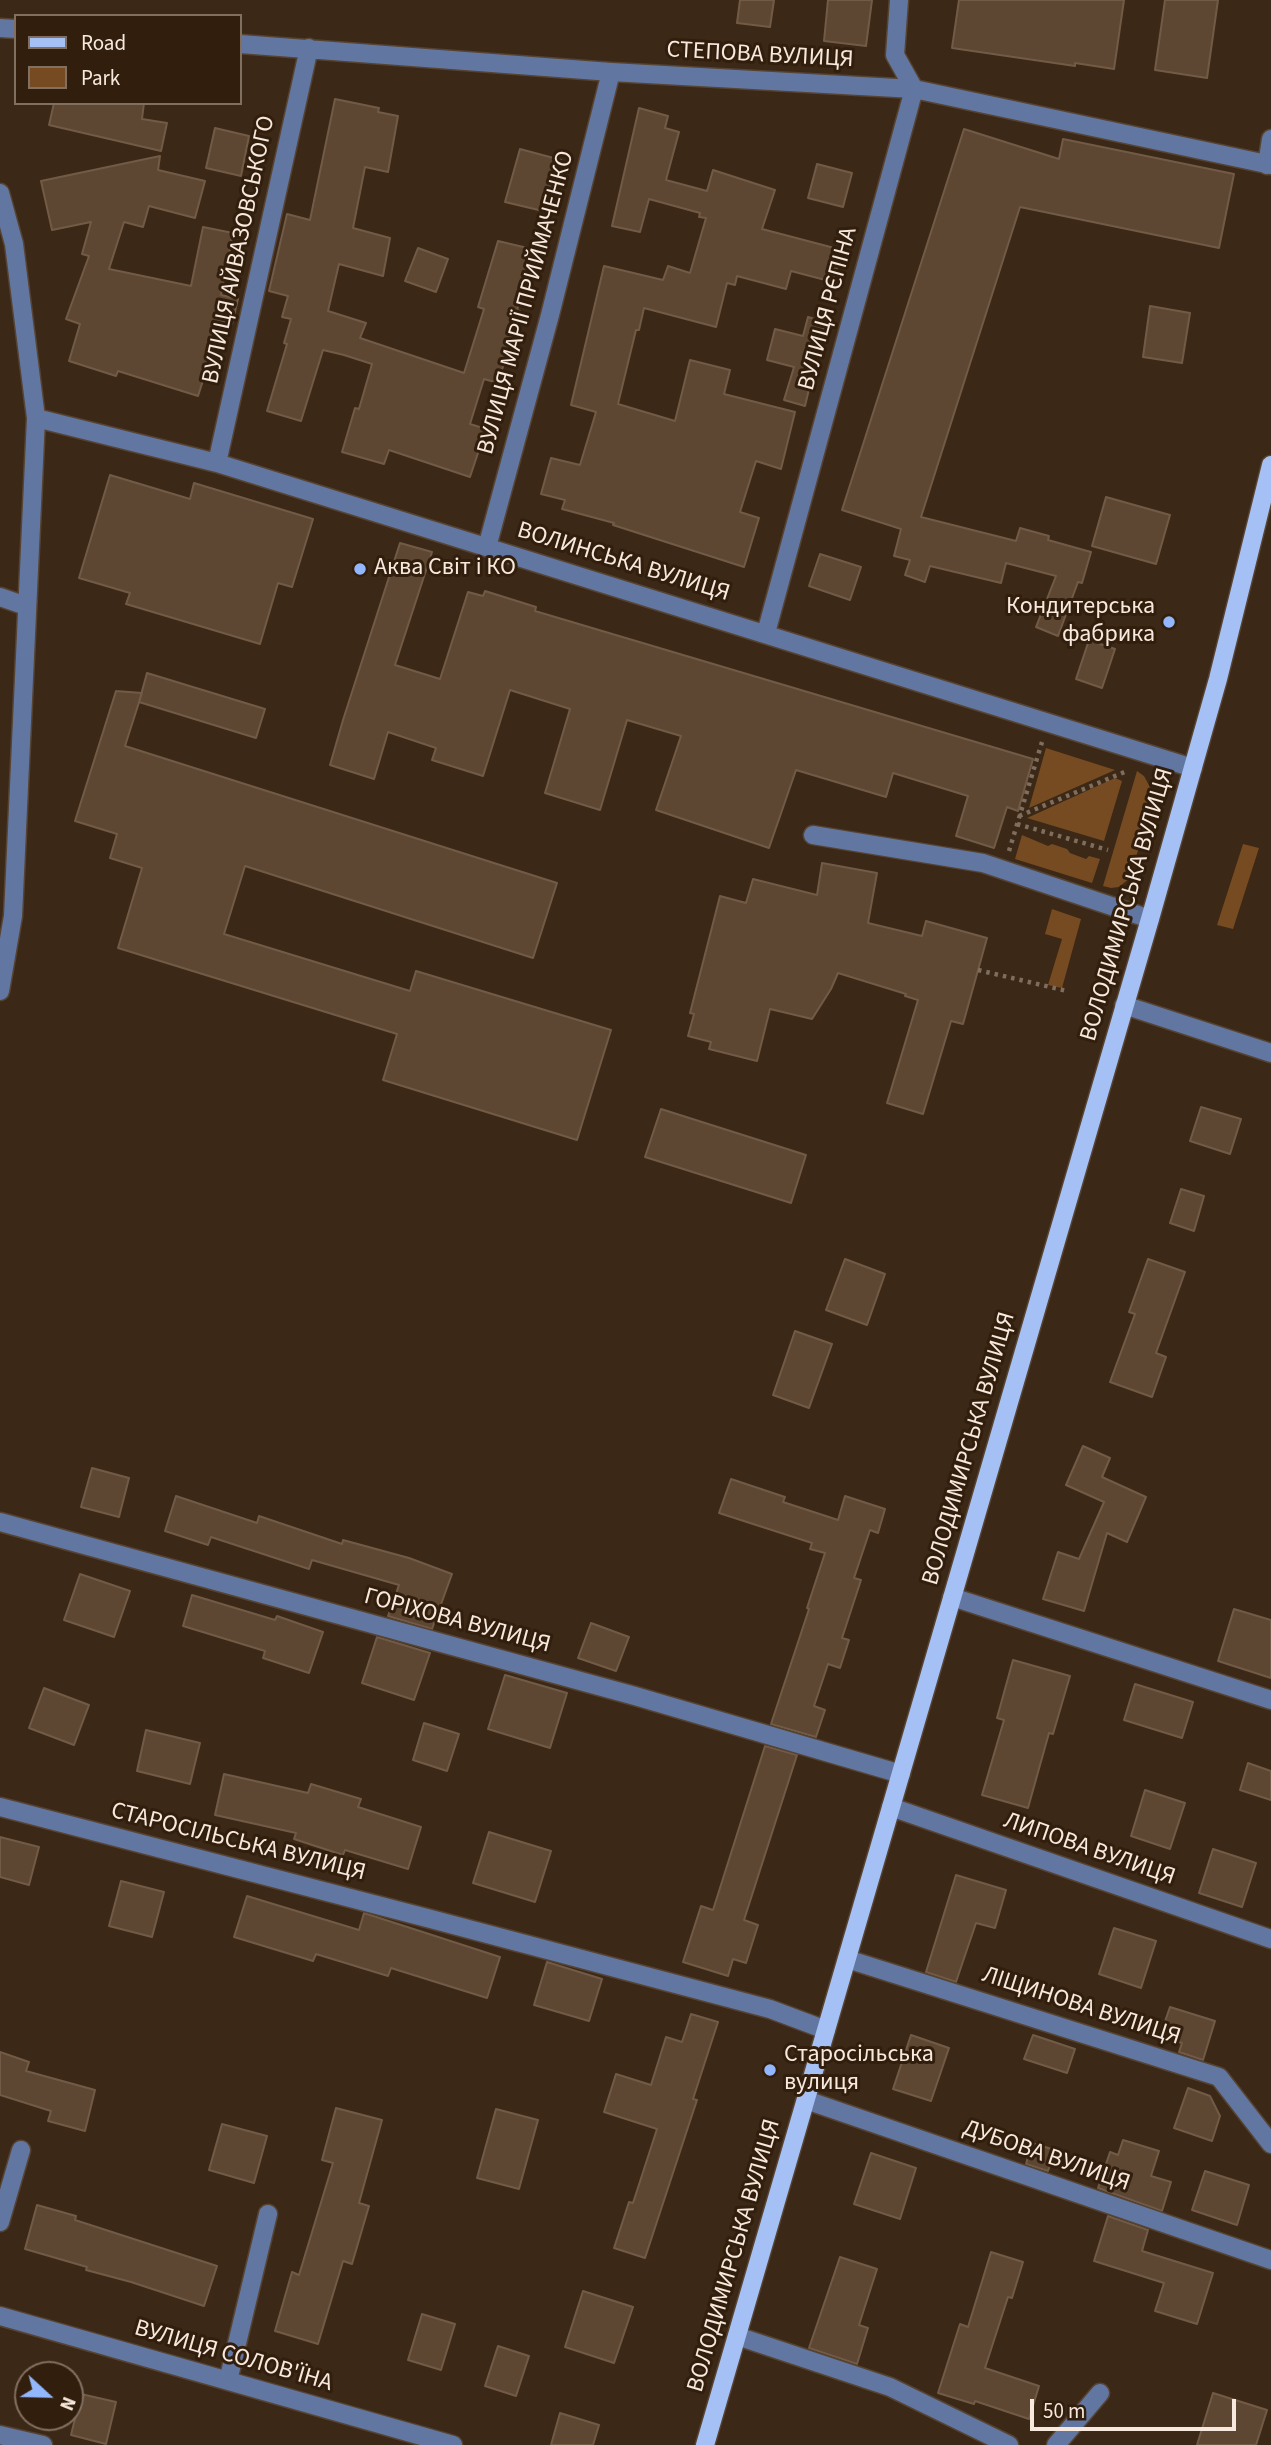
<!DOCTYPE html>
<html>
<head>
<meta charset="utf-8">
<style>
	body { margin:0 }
	#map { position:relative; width:1271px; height:2445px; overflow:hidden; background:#3c2816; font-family:"Source Sans 3",sans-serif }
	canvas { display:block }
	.legend { position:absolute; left:14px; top:14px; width:228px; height:91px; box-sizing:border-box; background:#321e0c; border:2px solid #816f60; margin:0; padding:9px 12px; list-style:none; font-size:21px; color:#f7e9de }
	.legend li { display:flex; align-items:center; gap:14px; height:35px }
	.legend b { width:35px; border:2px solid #816f60 }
	.north { position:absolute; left:14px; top:2361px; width:70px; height:70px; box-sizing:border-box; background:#321e0c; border:2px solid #816f60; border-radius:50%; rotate:112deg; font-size:19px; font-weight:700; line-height:28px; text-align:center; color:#f7e9de }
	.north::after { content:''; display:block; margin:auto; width:24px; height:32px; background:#93b7fd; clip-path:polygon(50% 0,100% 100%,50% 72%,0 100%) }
	.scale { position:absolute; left:1030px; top:2399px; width:206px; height:32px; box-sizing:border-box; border:4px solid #f7e9de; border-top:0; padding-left:9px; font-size:21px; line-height:24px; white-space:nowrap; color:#f7e9de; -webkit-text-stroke:5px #321e0c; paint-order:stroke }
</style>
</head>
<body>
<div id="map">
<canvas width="1271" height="2445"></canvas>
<ul class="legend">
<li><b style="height:9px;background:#a5c0f4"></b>Road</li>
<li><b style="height:19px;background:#764b21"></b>Park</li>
</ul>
<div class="north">N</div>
<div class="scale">50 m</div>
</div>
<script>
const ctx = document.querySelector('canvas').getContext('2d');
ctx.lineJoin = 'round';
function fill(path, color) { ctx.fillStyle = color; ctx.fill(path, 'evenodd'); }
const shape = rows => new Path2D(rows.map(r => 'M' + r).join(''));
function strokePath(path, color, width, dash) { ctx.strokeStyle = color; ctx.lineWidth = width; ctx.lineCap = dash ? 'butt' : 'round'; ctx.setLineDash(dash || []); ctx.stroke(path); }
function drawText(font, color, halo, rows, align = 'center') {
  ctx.font = font + ' "Source Sans 3",sans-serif'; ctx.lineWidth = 6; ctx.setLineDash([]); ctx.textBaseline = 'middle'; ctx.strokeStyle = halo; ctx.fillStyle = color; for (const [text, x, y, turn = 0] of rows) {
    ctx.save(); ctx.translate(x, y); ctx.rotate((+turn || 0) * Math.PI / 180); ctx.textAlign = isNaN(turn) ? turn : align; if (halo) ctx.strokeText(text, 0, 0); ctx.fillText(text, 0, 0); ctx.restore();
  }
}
fill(shape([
	[1046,748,1115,770,1029,808],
	[1137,771,1144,776,1151,789,1152,802,1130,878,1119,887,1111,888,1103,886],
	[1115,778,1122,781,1104,841,1027,818],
	[1022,835,1048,846,1052,844,1067,849,1070,853,1086,859,1089,856,1100,859,1092,883,1015,859],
	[1243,844,1259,848,1233,929,1217,925],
	[1052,909,1081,919,1062,988,1048,985,1062,939,1045,934]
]), '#764b21');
const building = shape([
	[740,0,774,0,770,27,737,23,740,0],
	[828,0,872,0,866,46,824,41,828,0],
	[959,0,1124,0,1114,69,1075,63,1075,66,952,48,959,0],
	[1165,0,1218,0,1207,78,1155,70,1165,0],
	[335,99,379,108,378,112,398,116,388,172,365,167,353,228,390,238,383,276,339,264,328,311,366,323,360,338,464,373,484,309,478,307,498,241,536,250,517,310,520,311,498,383,484,379,470,424,486,429,470,477,389,450,384,464,342,452,355,408,359,409,372,364,344,355,323,350,301,421,267,411,287,344,284,343,291,319,282,317,288,296,269,291,287,214,310,220,335,99],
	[54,103,144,103,142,119,167,123,161,151,49,125,54,103],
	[639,108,668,116,665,128,679,132,666,180,707,191,713,170,775,190,762,229,842,250,833,282,791,271,786,289,737,276,735,285,727,283,716,327,644,308,639,330,636,330,618,404,675,421,690,360,730,370,724,394,795,412,781,469,756,461,740,512,759,518,744,567,613,525,614,523,562,509,565,500,541,494,551,458,580,465,596,412,571,405,604,266,663,280,668,266,690,273,706,218,699,217,700,213,649,199,640,232,612,226,639,108],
	[215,128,249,136,241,176,206,168,215,128],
	[964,129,1059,159,1063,139,1234,174,1219,248,1020,207,921,517,1016,541,1020,528,1049,536,1048,540,1091,552,1082,583,1078,582,1058,636,1036,627,1056,576,1006,563,1001,583,930,566,925,582,905,575,910,560,894,556,901,529,842,510,964,129],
	[520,149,561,160,547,212,505,202,520,149],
	[160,156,158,170,205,181,195,218,149,206,143,227,124,222,109,269,191,286,203,227,233,233,221,295,238,299,232,324,222,322,198,396,118,371,116,376,69,361,80,324,66,319,89,256,82,254,91,222,52,230,41,181,160,156],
	[817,164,852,173,843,207,808,198,817,164],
	[418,248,448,259,436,292,405,281,418,248],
	[1150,306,1190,313,1182,363,1143,357,1150,306],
	[808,317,825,322,805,406,784,400,794,367,767,360,775,329,803,336,808,317],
	[110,475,190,499,194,483,313,519,292,587,278,583,260,644,126,604,130,593,79,578,110,475],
	[1106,497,1170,515,1156,564,1092,546,1106,497],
	[400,543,432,552,395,665,440,679,468,592,483,596,485,591,536,607,535,611,1033,759,1018,811,1007,807,994,848,956,836,968,796,893,773,886,797,796,770,769,848,656,810,681,736,627,720,600,810,545,793,570,709,510,690,483,776,432,760,436,748,388,732,374,779,330,765,343,720,400,543],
	[820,554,861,567,850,600,809,586,820,554],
	[1089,640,1115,649,1102,688,1076,679,1089,640],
	[147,673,265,709,256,738,139,702,147,673],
	[116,691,142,693,125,746,557,883,533,958,245,866,224,934,410,991,416,971,611,1030,577,1140,383,1080,397,1034,118,948,142,868,110,858,117,834,75,821,116,691],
	[822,863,877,873,868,923,922,936,926,921,987,938,963,1024,951,1021,923,1114,887,1103,918,1000,905,996,906,994,838,973,831,989,812,1019,770,1009,757,1061,709,1049,711,1042,688,1036,694,1014,690,1013,720,896,746,903,753,879,817,895,822,863],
	[1201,1107,1241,1119,1230,1154,1190,1141,1201,1107],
	[661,1109,806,1155,791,1203,645,1157,661,1109],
	[1181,1189,1204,1196,1194,1231,1170,1223,1181,1189],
	[845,1259,885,1274,867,1325,826,1310,845,1259],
	[1148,1259,1185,1272,1156,1353,1166,1357,1152,1397,1110,1382,1135,1314,1129,1312,1148,1259],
	[795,1331,832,1344,809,1408,773,1395,795,1331],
	[1083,1446,1110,1458,1102,1477,1146,1497,1127,1542,1107,1533,1084,1611,1043,1599,1058,1552,1079,1559,1104,1502,1066,1485,1083,1446],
	[92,1468,129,1478,119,1517,81,1507,92,1468],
	[731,1479,785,1497,783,1502,838,1520,845,1496,885,1509,878,1533,870,1530,854,1578,861,1580,842,1638,849,1640,840,1668,828,1664,814,1706,825,1710,816,1737,771,1724,809,1609,807,1608,825,1553,810,1549,812,1543,719,1513,731,1479],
	[176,1496,257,1523,259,1516,342,1544,343,1540,409,1558,452,1574,432,1629,388,1616,399,1585,312,1560,309,1569,211,1537,208,1545,165,1531,176,1496],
	[80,1574,130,1591,114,1637,64,1620,80,1574],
	[192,1595,275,1620,277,1616,323,1632,309,1673,263,1658,265,1651,183,1626,192,1595],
	[1234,1609,1271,1620,1271,1678,1218,1661,1234,1609],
	[591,1623,629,1637,616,1671,578,1658,591,1623],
	[377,1637,430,1653,414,1700,362,1683,377,1637],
	[1013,1660,1070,1676,1053,1734,1049,1733,1028,1808,982,1795,1004,1720,997,1718,1013,1660],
	[505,1675,567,1693,550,1748,488,1729,505,1675],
	[1135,1684,1193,1702,1182,1738,1124,1720,1135,1684],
	[44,1688,89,1705,74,1745,29,1728,44,1688],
	[424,1723,459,1734,447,1771,413,1760,424,1723],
	[146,1730,200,1743,190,1784,137,1771,146,1730],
	[765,1746,797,1755,744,1920,758,1925,746,1963,733,1959,728,1976,683,1962,701,1906,713,1910,765,1746],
	[1248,1763,1271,1771,1271,1800,1240,1790,1248,1763],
	[224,1774,308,1793,311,1784,361,1799,358,1807,421,1827,408,1869,345,1850,343,1855,294,1839,296,1833,215,1815,224,1774],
	[1145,1790,1185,1803,1170,1849,1131,1836,1145,1790],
	[489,1832,551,1851,535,1902,473,1883,489,1832],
	[0,1837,39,1847,29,1885,0,1877,0,1837],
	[1213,1849,1256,1863,1242,1907,1199,1893,1213,1849],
	[956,1875,1006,1890,995,1928,976,1923,956,1982,926,1972,956,1875],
	[121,1881,164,1892,152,1937,109,1926,121,1881],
	[247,1896,359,1930,364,1913,500,1957,487,1998,391,1968,388,1976,316,1954,313,1961,234,1937,247,1896],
	[1114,1928,1156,1941,1141,1988,1099,1974,1114,1928],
	[547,1962,602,1979,589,2021,534,2005,547,1962],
	[1170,2007,1215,2021,1203,2060,1179,2052,1182,2043,1160,2036,1170,2007],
	[691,2014,718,2022,693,2099,697,2100,645,2258,614,2248,629,2202,633,2203,657,2129,604,2112,616,2074,651,2085,666,2037,682,2042,691,2014],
	[911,2035,949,2048,931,2101,893,2089,911,2035],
	[1033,2035,1075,2049,1067,2073,1024,2059,1033,2035],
	[0,2052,29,2062,26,2071,95,2090,85,2131,48,2121,51,2111,0,2095,0,2052],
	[1188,2088,1210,2096,1220,2116,1212,2141,1174,2128,1188,2088],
	[336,2108,382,2120,359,2203,369,2206,352,2264,343,2261,318,2344,275,2331,292,2272,299,2275,333,2163,322,2160,336,2108],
	[496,2109,538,2120,519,2189,477,2178,496,2109],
	[222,2124,267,2136,254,2183,209,2170,222,2124],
	[1123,2140,1159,2151,1151,2176,1171,2182,1162,2211,1098,2188,1110,2152,1118,2155,1123,2140],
	[1032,2143,1055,2150,1048,2171,1026,2164,1032,2143],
	[871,2153,916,2168,900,2219,854,2204,871,2153],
	[1205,2171,1249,2185,1237,2225,1192,2210,1205,2171],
	[37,2205,76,2216,75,2220,217,2266,204,2306,131,2282,86,2270,87,2267,25,2249,37,2205],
	[1108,2216,1148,2230,1142,2251,1213,2273,1197,2324,1155,2311,1164,2283,1094,2261,1108,2216],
	[991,2252,1023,2262,1012,2298,1008,2297,985,2368,1039,2386,1029,2419,975,2401,974,2404,938,2393,960,2324,968,2327,991,2252],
	[840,2257,877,2269,859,2325,868,2328,857,2364,809,2348,840,2257],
	[583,2291,633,2307,614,2363,565,2347,583,2291],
	[422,2314,455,2324,441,2370,408,2360,422,2314],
	[498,2346,529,2356,516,2396,485,2386,498,2346],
	[1213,2393,1267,2410,1256,2445,1197,2445,1213,2393],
	[81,2394,116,2402,106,2444,71,2435,81,2394],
	[560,2413,599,2425,593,2445,551,2445,560,2413]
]);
fill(building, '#5d4733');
strokePath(building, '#715b47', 2);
const minor = shape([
	[0,28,16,29],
	[240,44,611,72,914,89,1271,165],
	[1267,165,1271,139],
	[0,193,14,244,36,418,13,916,0,991],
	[36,418,217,463,1193,768],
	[217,463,309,48],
	[487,547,550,315,611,72],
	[0,597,26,606],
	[766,633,914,89,895,55,899,0],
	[813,835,983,863,1150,919],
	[1124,1005,1271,1053],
	[0,1522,635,1696,901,1774],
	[952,1597,1271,1700],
	[0,1807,427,1918,770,2009,826,2030],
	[891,1807,1271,1939],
	[847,1959,1219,2077,1271,2144],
	[806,2100,1271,2260],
	[0,2222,21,2150],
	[0,2316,453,2445],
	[737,2336,890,2387,1009,2445],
	[228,2381,268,2214],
	[0,2435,43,2445],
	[1056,2445,1100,2393]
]);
const major = shape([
	[705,2445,1150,919,1218,679,1271,465]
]);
strokePath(minor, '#564332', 21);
strokePath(major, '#564332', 21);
strokePath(shape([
	[1019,816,1127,771],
	[1017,824,1108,850],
	[1009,851,1042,742],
	[978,970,1067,991]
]), '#7f6d5d', 4.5, [3.5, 5]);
strokePath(minor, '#6176a1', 18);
strokePath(major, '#a5c0f4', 18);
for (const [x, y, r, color] of [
	[360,569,7,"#93b7fd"],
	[1169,622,7,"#93b7fd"],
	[770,2070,7,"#93b7fd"]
]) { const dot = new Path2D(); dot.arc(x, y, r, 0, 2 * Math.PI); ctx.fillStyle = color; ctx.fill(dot); strokePath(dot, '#321e0c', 2.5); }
drawText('24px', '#f7e9de', '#321e0c', [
	["СТЕПОВА ВУЛИЦЯ",760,56,3],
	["ВУЛИЦЯ АЙВАЗОВСЬКОГО",240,250,-78],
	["ВУЛИЦЯ МАРІЇ ПРИЙМАЧЕНКО",527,303,-75],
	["ВУЛИЦЯ РЄПІНА",829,309,-75],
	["ВОЛИНСЬКА ВУЛИЦЯ",623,563,17],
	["ВОЛОДИМИРСЬКА ВУЛИЦЯ",1128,905,-74],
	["ВОЛОДИМИРСЬКА ВУЛИЦЯ",970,1449,-74],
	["ГОРІХОВА ВУЛИЦЯ",457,1622,15],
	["СТАРОСІЛЬСЬКА ВУЛИЦЯ",238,1843,14],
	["ЛИПОВА ВУЛИЦЯ",1089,1850,19],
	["ЛІЩИНОВА ВУЛИЦЯ",1081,2007,18],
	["ДУБОВА ВУЛИЦЯ",1046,2157,19],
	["ВОЛОДИМИРСЬКА ВУЛИЦЯ",735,2256,-74],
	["ВУЛИЦЯ СОЛОВ'ЇНА",233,2357,16]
]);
drawText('24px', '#f7e9de', '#321e0c', [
	["Аква Світ і КО",374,569],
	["Кондитерська",1155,608,"right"],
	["фабрика",1155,636,"right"],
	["Старосільська",784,2056],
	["вулиця",784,2084]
], 'left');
</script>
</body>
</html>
